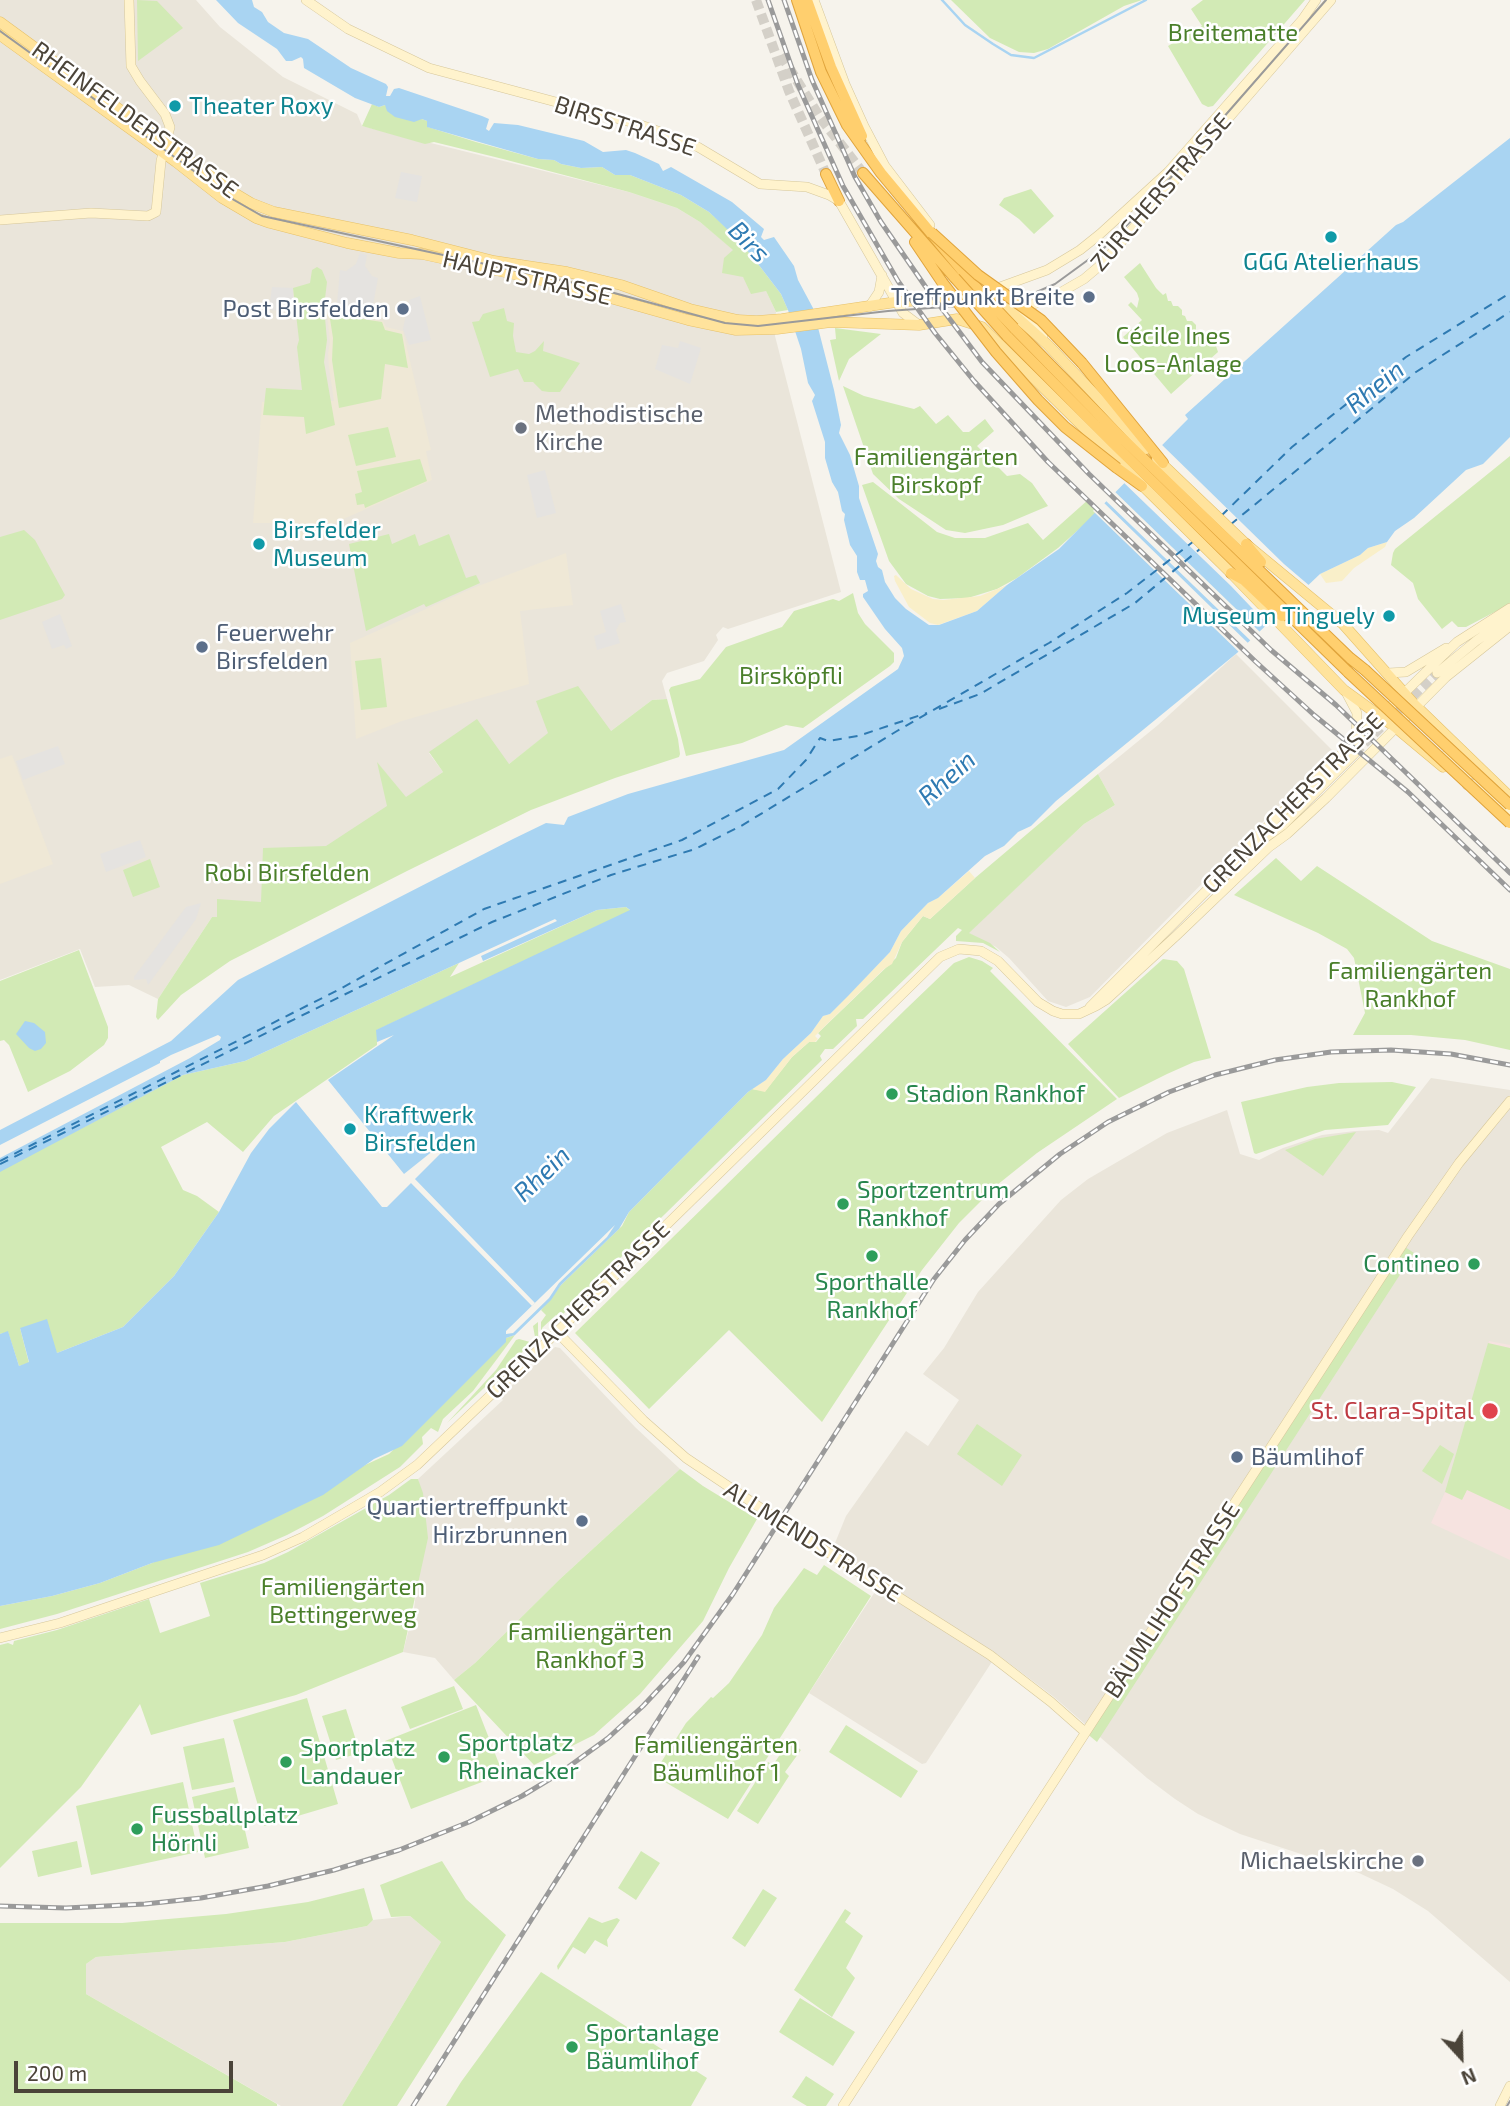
<!DOCTYPE html>
<html>
<head>
<meta charset="utf-8">
<style>
	body { margin:0 }
	#map { position:relative; width:1510px; height:2106px; overflow:hidden; background:#f6f3ec; font-family:"Exo 2",sans-serif }
	canvas { display:block }
	.north { position:absolute; left:1426px; top:2022px; width:70px; height:70px; -webkit-text-stroke:5px #fff; paint-order:stroke; rotate:158deg; font-size:19px; font-weight:700; line-height:28px; text-align:center; color:#4b4439 }
	.north::after { content:''; display:block; margin:auto; width:24px; height:32px; background:#4b4439; clip-path:polygon(50% 0,100% 100%,50% 72%,0 100%) }
	.scale { position:absolute; left:14px; top:2061px; width:219px; height:32px; box-sizing:border-box; border:4px solid #4b4439; border-top:0; padding-left:9px; font-size:21px; line-height:24px; white-space:nowrap; color:#4b4439; -webkit-text-stroke:5px #fff; paint-order:stroke }
</style>
</head>
<body>
<div id="map">
<canvas width="1510" height="2106"></canvas>
<div class="north">N</div>
<div class="scale">200 m</div>
</div>
<script>
const ctx = document.querySelector('canvas').getContext('2d');
ctx.lineJoin = 'round';
function fill(path, color) { ctx.fillStyle = color; ctx.fill(path, 'evenodd'); }
const shape = rows => new Path2D(rows.map(r => 'M' + r).join(''));
function strokePath(path, color, width, dash) { ctx.strokeStyle = color; ctx.lineWidth = width; ctx.lineCap = dash ? 'butt' : 'round'; ctx.setLineDash(dash || []); ctx.stroke(path); }
function drawText(font, color, halo, rows, align = 'center') {
  ctx.font = font + ' "Exo 2",sans-serif'; ctx.lineWidth = 5; ctx.setLineDash([]); ctx.textBaseline = 'middle'; ctx.strokeStyle = halo; ctx.fillStyle = color; for (const [text, x, y, turn = 0] of rows) {
    ctx.save(); ctx.translate(x, y); ctx.rotate((+turn || 0) * Math.PI / 180); ctx.textAlign = isNaN(turn) ? turn : align; if (halo) ctx.strokeText(text, 0, 0); ctx.fillText(text, 0, 0); ctx.restore();
  }
}
fill(shape([
	[0,0,196,0,220,27,283,77,357,114,362,126,629,192,677,208,700,222,734,250,743,277,766,291,776,312,775,336,841,592,728,629,723,627,716,635,718,640,704,661,667,673,662,681,667,699,652,700,611,731,549,733,509,764,429,753,443,772,406,798,378,764,388,806,234,929,212,917,158,999,129,985,95,987,80,949,0,980],
	[1236,654,1333,751,1090,997,1066,1007,1048,1001,1009,958,996,947,968,933,1084,824,1115,805,1098,774,1158,725],
	[1431,1078,1510,1090,1510,1982,1428,1911,1393,1889,1359,1873,1240,1834,1198,1814,1175,1799,1147,1778,1054,1697,997,1654,926,1763,922,1764,809,1693,882,1581,833,1548,846,1516,906,1431,928,1446,959,1400,923,1374,944,1348,978,1292,1061,1200,1088,1179,1167,1133,1227,1110,1240,1154,1259,1160,1283,1148,1322,1135,1355,1131,1379,1130,1388,1133],
	[555,1347,560,1348,635,1427,680,1469,560,1579,475,1663,454,1680,435,1658,403,1652,414,1609,426,1511,418,1479,503,1400,500,1396],
	[410,1916,441,1942,342,2106,281,2106,86,1994,86,1964,96,1957,285,1942,367,1926,373,1920]
]), '#eae5da');
fill(shape([
	[327,312,383,321,386,327,403,331,431,450,426,451,432,480,291,542,283,523,253,523,262,402,334,401,329,367,328,354,330,342],
	[566,553,573,605,520,611,529,684,402,721,356,739,350,643,473,588],
	[12,755,53,864,0,884,0,759]
]), '#efe8d6');
fill(shape([
	[1489,1341,1510,1345,1510,1560,1431,1523,1456,1468]
]), '#f6e3e0');
fill(shape([
	[137,0,157,1,183,28,138,61],
	[951,0,1142,0,1124,6,1048,49,1034,53,1019,52,990,38],
	[1203,0,1305,0,1213,106,1208,107,1202,104,1168,46,1202,26,1191,9],
	[372,104,379,107,385,105,422,119,427,121,428,127,476,142,538,159,554,160,561,164,581,168,602,167,615,175,630,175,681,195,709,212,728,229,752,256,781,294,788,310,776,312,766,291,751,294,743,277,722,273,724,258,733,250,700,222,677,208,629,192,503,159,434,142,425,144,362,126],
	[1031,189,1054,216,1034,234,1019,219,999,205,1004,198],
	[1140,263,1156,288,1163,295,1166,293,1168,301,1171,301,1173,306,1178,306,1182,310,1182,315,1185,316,1187,321,1192,321,1196,325,1196,330,1200,331,1201,335,1206,336,1216,346,1218,352,1171,394,1123,337,1142,320,1128,305,1131,302,1137,308,1139,299,1137,293,1124,277],
	[317,267,322,270,327,282,324,307,327,340,324,362,335,425,306,434,304,417,263,415,266,388,302,390,297,347,299,340,293,288,310,283,312,270],
	[504,308,507,321,514,323,513,336,516,352,529,354,535,351,544,341,543,351,580,363,560,392,549,392,542,391,533,382,524,382,518,369,490,377,472,322,479,321,483,314],
	[336,315,382,322,385,330,402,334,408,368,385,364,381,399,339,408,332,360,333,338,330,319],
	[835,328,881,334,849,359,839,381,830,340,836,339],
	[843,386,864,396,914,409,920,406,936,424,948,415,963,432,969,432,985,419,994,431,977,446,1007,476,1020,474,1032,483,1048,506,1003,525,965,533,946,530,899,499,873,474],
	[388,427,396,457,356,466,348,435],
	[1510,456,1510,604,1466,627,1458,627,1452,621,1442,629,1418,599,1413,583,1391,565,1393,553,1395,549],
	[420,459,427,481,365,508,364,504,357,505,355,494,362,492,357,471],
	[873,482,937,532,955,538,985,538,1028,523,1043,540,1089,499,1096,506,1095,515,1058,548,1017,578,997,589,968,598,940,599,928,596,906,584,889,561,862,485],
	[24,530,35,540,65,595,62,599,0,620,0,537],
	[389,534,392,544,415,534,419,546,449,534,466,578,476,575,480,583,426,607,424,604,366,631,349,544],
	[853,593,858,613,865,624,894,653,894,662,890,666,803,728,786,725,742,743,686,756,669,690,671,687,700,679,726,647,782,627,794,611,833,599,839,601],
	[381,658,387,707,361,710,355,661],
	[578,686,611,731,652,700,667,699,678,739,680,754,679,757,615,778,531,810,407,871,230,961,181,995,158,1020,156,1017,158,999,212,917,217,917,217,899,261,902,263,848,326,846,387,806,377,762,406,797,443,772,429,752,477,719,509,764,548,733,536,701],
	[1098,774,1115,805,1084,824,969,933,990,943,1000,952,983,943,956,941,956,936,962,930,958,928,863,1019,856,1019,857,1026,833,1049,825,1049,820,1056,822,1060,560,1317,556,1315,542,1328,543,1332,541,1333,541,1322,546,1315,541,1310,561,1285,622,1226,629,1212,748,1092,752,1089,765,1091,792,1057,809,1042,816,1042,821,1036,818,1033,896,958,902,942,923,916,930,919,975,878],
	[1276,858,1301,881,1317,866,1432,941,1510,969,1510,1050,1465,1040,1411,1035,1353,1035,1365,1013,1354,958,1347,949,1318,933,1234,895],
	[150,859,160,887,133,897,123,870],
	[626,907,631,911,377,1030,377,1045,274,1116,243,1152,207,1122,161,1147,183,1190,197,1196,219,1212,174,1276,123,1327,57,1353,20,1328,29,1363,19,1366,8,1332,0,1334,0,1171,183,1075,245,1061,459,963,450,977,597,910],
	[79,950,108,1027,108,1038,104,1045,70,1071,28,1092,9,1045,4,1040,0,1041,0,981],
	[969,957,982,961,993,968,990,971,1117,1099,1037,1153,997,1185,959,1223,922,1270,822,1422,729,1330,649,1409,575,1333,907,1008,954,963],
	[1163,959,1177,961,1184,969,1211,1058,1194,1062,1167,1074,1119,1098,1068,1044],
	[1392,1082,1416,1087,1388,1125,1325,1130,1256,1154,1254,1153,1241,1102,1307,1087,1339,1083],
	[1356,1132,1323,1176,1285,1150,1315,1139],
	[1402,1245,1414,1253,1097,1742,1085,1732],
	[538,1322,538,1337,447,1423,496,1370,516,1340,519,1339,530,1342,535,1337,533,1326],
	[515,1335,473,1391,443,1419,438,1432,431,1428,422,1437,423,1444,400,1467,323,1516,287,1535,248,1552,57,1614,0,1629,0,1606,52,1596,100,1583,152,1563,389,1454,506,1338],
	[1488,1343,1510,1348,1510,1510,1467,1490,1462,1500,1445,1492],
	[977,1424,1022,1455,1002,1486,957,1454],
	[1440,1445,1454,1454,1442,1484,1422,1471],
	[680,1469,703,1486,757,1519,729,1568,703,1621,640,1694,594,1735,534,1765,454,1680,475,1663,560,1579],
	[411,1479,418,1479,423,1493,428,1538,403,1652,296,1695,151,1735,140,1704,81,1787,0,1868,0,1645,8,1643,13,1645,14,1641,57,1630,149,1599,160,1633,210,1616,200,1583,264,1563,288,1552,389,1495],
	[824,1565,871,1596,728,1819,653,1775,686,1723,711,1697,713,1698,729,1683,762,1635,774,1608,804,1568,817,1575],
	[454,1686,463,1709,410,1729,401,1707],
	[307,1698,338,1804,264,1826,233,1720],
	[476,1705,503,1774,411,1809,385,1741],
	[346,1709,360,1753,336,1760,322,1716],
	[846,1725,918,1771,901,1798,829,1752],
	[224,1738,234,1782,192,1790,183,1747],
	[789,1741,801,1750,785,1772,789,1776,758,1824,737,1811,768,1762,773,1765],
	[183,1782,198,1852,91,1875,76,1806],
	[235,1787,249,1848,205,1858,192,1797],
	[77,1841,82,1867,38,1877,32,1851],
	[641,1851,660,1863,636,1900,618,1888],
	[442,1861,466,1899,506,1935,397,2106,342,2106,441,1942,410,1916,391,1917,380,1885],
	[364,1888,373,1920,367,1926,285,1942,96,1957,86,1964,86,1994,277,2104,277,2106,0,2106,0,1923,122,1923,226,1914,308,1902],
	[763,1889,777,1898,745,1947,732,1938],
	[845,1909,851,1913,845,1922,863,1936,846,1968,855,1978,832,2017,794,1990],
	[589,1917,602,1923,617,1918,620,1920,607,1940,608,1947,595,1940,585,1954,573,1947,558,1970,557,1966],
	[541,1972,707,2078,691,2106,446,2106,461,2082],
	[800,1998,855,2032,833,2066,779,2032],
	[806,2076,834,2094,826,2106,807,2106,792,2097]
]), '#d2eab5');
fill(shape([
	[1387,542,1385,547,1354,568,1342,581,1326,583,1320,574,1360,555,1368,548],
	[896,575,911,589,933,599,943,600,980,596,1007,585,977,611,938,625,930,623,909,607,895,581,894,576],
	[969,871,975,878,930,919,923,916,902,942,892,964,884,969,827,1024,815,1036,818,1039,815,1042,809,1042,792,1057,765,1092,752,1089,766,1080,783,1059,811,1033,823,1016,830,1014,890,952,901,931,928,903,938,898]
]), '#f9efc9');
fill(shape([
	[401,172,422,176,417,202,395,198],
	[360,253,367,255,365,266,372,276,378,278,371,316,373,320,336,315,340,270,346,271,356,264],
	[272,287,293,288,293,302,289,304,289,311,269,310],
	[420,296,431,340,409,345,403,329,409,300],
	[680,341,701,348,690,384,655,369,662,345,678,348],
	[545,470,556,513,537,518,527,475],
	[621,604,626,622,620,623,616,630,620,643,597,650,594,636,606,632,600,611],
	[60,614,72,646,66,649,64,645,52,649,42,622],
	[58,746,65,764,23,780,16,761],
	[140,840,146,857,106,872,100,854],
	[201,903,196,919,148,985,146,979,134,980,134,977,186,907]
]), '#e5e3e0');
fill(shape([
	[216,0,252,0,254,7,262,12,268,22,284,33,308,39,351,68,386,84,388,87,386,96,390,96,394,89,399,88,482,116,489,119,486,129,489,131,494,123,518,125,584,141,603,152,626,150,635,153,659,164,663,171,671,167,732,202,764,229,761,237,764,240,774,237,794,266,798,280,813,308,834,390,841,425,839,433,850,455,859,486,859,498,878,554,876,561,878,567,882,570,885,582,895,598,906,609,929,625,939,625,977,611,1007,585,1059,549,1188,419,1185,415,1396,225,1403,222,1510,138,1510,437,1483,464,1466,470,1414,518,1395,531,1387,542,1368,548,1360,555,1320,574,1237,653,1056,801,1031,826,1018,832,1004,846,985,856,938,898,928,903,901,931,890,952,848,996,830,1014,823,1016,811,1033,783,1059,766,1080,748,1092,629,1212,619,1229,561,1285,551,1300,515,1335,506,1338,506,1342,402,1446,374,1459,323,1495,219,1545,152,1563,100,1583,52,1596,0,1606,0,1334,8,1331,19,1366,29,1362,20,1328,47,1319,57,1353,123,1327,174,1276,219,1212,251,1153,269,1129,296,1102,382,1207,387,1207,445,1149,445,1146,439,1146,404,1174,328,1080,394,1035,377,1042,376,1030,630,910,626,907,597,910,483,961,481,956,557,921,555,919,245,1061,183,1075,0,1172,0,1158,190,1058,220,1040,221,1037,218,1035,171,1055,160,1061,160,1063,0,1145,0,1130,171,1041,238,980,513,839,546,823,564,825,568,817,628,794,784,750,898,669,904,656,902,648,885,629,863,597,863,594,868,591,865,580,860,580,857,572,857,556,850,545,844,520,845,514,842,511,838,492,832,482,825,458,825,442,812,401,815,395,808,383,801,349,788,310,781,294,752,256,728,230,709,212,681,195,630,175,615,175,602,167,581,168,561,164,554,160,538,159,427,127,427,121,422,119,414,122,395,117,387,111,385,105,379,107,355,98,304,68,303,59,301,57,292,61,286,61,277,49,238,23],
	[615,1225,607,1237,559,1283,549,1298,513,1333,506,1334,506,1331],
	[25,1021,34,1023,45,1032,46,1043,41,1049,35,1051,29,1048,16,1034]
]), '#a9d4f2');
fill(shape([
	[1159,442,1284,564,1311,587,1270,627,1231,586,1121,480],
	[1112,489,1262,634,1253,643,1103,498],
	[1101,500,1250,645,1241,654,1093,511],
	[414,1178,535,1303,532,1306,410,1182]
]), '#f6f3ec');
strokePath(shape([
	[942,0,965,25,993,44,1011,55,1034,58,1146,0]
]), '#a9d4f2', 2.5);
strokePath(shape([
	[1221,516,1292,447,1406,357,1510,293],
	[1230,525,1416,372,1510,312],
	[939,709,980,694,1135,603,1201,548],
	[0,1161,340,989,484,909,682,840,778,789,806,760,820,738,828,741,858,736,927,713],
	[0,1164,492,922,611,875,695,849,741,826,897,731,1049,643,1127,593,1194,541]
]), '#2e7ab2', 2, [9, 7]);
strokePath(shape([
	[1355,753,1437,673]
]), '#d4d0c8', 9, [9, 4.5]);
strokePath(shape([
	[756,0,789,91,826,174],
	[781,55,819,116,863,173]
]), '#d4d0c8', 10, [10, 5]);
const secondary = shape([
	[306,0,348,29,429,68,638,124,677,138,698,147,760,184,807,187,829,195,839,201,903,313,919,325],
	[814,0,845,84,864,126,885,166,930,225],
	[0,220,91,213,148,216,156,212,161,161,170,127,165,114,140,81,131,66,129,0],
	[978,295,1047,270,1080,250,1100,234,1168,172,1302,20,1316,0],
	[1016,306,1043,336],
	[869,307,879,292,882,275],
	[1004,311,1027,307,1058,294,1084,279,1103,263,1331,0],
	[1388,673,1406,672,1446,648],
	[1437,673,1476,641,1510,617],
	[1347,694,1357,713,1356,739],
	[1447,754,1468,774,1478,774],
	[1467,785,1476,784,1510,813],
	[1256,844,1283,825,1355,753],
	[1090,1007,1246,851,1262,832,1435,663,1457,642,1510,608],
	[557,1332,643,1420,686,1458,807,1539,990,1655,1051,1702,1085,1732],
	[0,1638,60,1623,263,1555,303,1537,380,1492,417,1465,557,1332,940,957,959,949,981,951,998,961,1038,1002,1053,1011,1062,1014,1079,1014,1096,1006,1106,1000,1177,935,1269,847,1287,834,1326,798,1446,677,1510,626],
	[843,2106,1408,1236,1459,1163,1510,1101],
	[1500,2106,1510,2086]
]);
const primary = shape([
	[0,22,231,191,251,203,274,212,412,240,494,261,567,272,621,285,690,309,738,320,757,321,782,319,896,302,974,296,995,300,1001,303,1048,345,1146,449],
	[0,35,176,162,222,198,256,218,270,223,347,243,399,253,422,254,564,285,688,320,736,330,777,329,831,322,919,325,957,319,982,327,1231,573,1344,690,1395,727,1443,767],
	[1157,459,1246,544,1343,624,1415,705,1510,797]
]);
const highway = shape([
	[797,0,821,72,847,125,881,173,980,292],
	[807,0,831,67,862,136],
	[863,173,955,278],
	[826,174,839,201],
	[915,242,942,282],
	[1014,328,1120,436,1350,658,1365,670],
	[1007,336,1113,443,1348,672],
	[1082,363,1163,463],
	[1117,468,1142,486],
	[1246,544,1261,562],
	[1231,573,1244,580,1282,616]
]);
strokePath(secondary, '#d6c79b', 10);
strokePath(primary, '#e6c16a', 11);
strokePath(highway, '#e0a43c', 12);
strokePath(secondary, '#fff3cd', 9);
strokePath(primary, '#ffe39c', 10);
strokePath(highway, '#ffcf6e', 10);
strokePath(shape([
	[0,31,234,200,262,216,592,287,725,323,758,326,888,311,1001,303,1025,297,1055,284,1103,249,1146,206,1326,0],
	[1507,2106,1510,2101]
]), '#9a9a9a', 2);
const rail = shape([
	[768,0,798,85,843,186,898,281,935,333,974,381,1048,462,1256,662,1314,715,1408,792,1510,890],
	[784,0,812,80,855,177,881,222,925,286,982,362,1089,474,1271,650,1336,705,1510,873],
	[0,1906,66,1908,145,1904,201,1898,268,1886,334,1870,399,1850,469,1822,522,1796,560,1773,608,1738,643,1706,684,1662,733,1594,934,1279,965,1240,999,1204,1060,1154,1108,1122,1169,1092,1215,1075,1275,1060,1331,1052,1391,1050,1451,1054,1510,1065],
	[413,2106,698,1657]
]);
strokePath(rail, '#9a9a9a', 5);
strokePath(rail, '#fff', 2.5, [8]);
const highwayBridge = shape([
	[932,233,978,275,1041,320,1082,363],
	[955,278,1007,336],
	[942,282,996,352,1038,400,1065,427,1117,468],
	[980,292,1014,328],
	[1365,670,1510,805],
	[1348,672,1510,823]
]);
strokePath(highwayBridge, '#e0a43c', 12, []);
strokePath(highwayBridge, '#ffcf6e', 10);
for (const [x, y, r, color] of [
	[175,106,7,"#0f9aa8"],
	[1331,237,7,"#0f9aa8"],
	[1089,297,7,"#5c6f8a"],
	[403,309,7,"#5c6f8a"],
	[521,428,7,"#6b7280"],
	[259,544,7,"#0f9aa8"],
	[1389,616,7,"#0f9aa8"],
	[202,647,7,"#5c6f8a"],
	[892,1094,7,"#2e9e5b"],
	[350,1129,7,"#0f9aa8"],
	[843,1204,7,"#2e9e5b"],
	[872,1256,7,"#2e9e5b"],
	[1474,1264,7,"#2e9e5b"],
	[1490,1411,9,"#e0444e"],
	[1237,1457,7,"#5c6f8a"],
	[582,1521,7,"#5c6f8a"],
	[444,1757,7,"#2e9e5b"],
	[286,1762,7,"#2e9e5b"],
	[137,1829,7,"#2e9e5b"],
	[1418,1861,7,"#6b7280"],
	[572,2047,7,"#2e9e5b"]
]) { const dot = new Path2D(); dot.arc(x, y, r, 0, 2 * Math.PI); ctx.fillStyle = color; ctx.fill(dot); strokePath(dot, '#fff', 2.5); }
drawText('24px', '#4a7f2a', '#fff', [
	["Breitematte",1233,33],
	["Cécile Ines",1173,336],
	["Loos-Anlage",1173,364],
	["Familiengärten",936,457],
	["Birskopf",936,485],
	["Birsköpfli",791,676],
	["Robi Birsfelden",287,873],
	["Familiengärten",1410,971],
	["Rankhof",1410,999],
	["Familiengärten",343,1587],
	["Bettingerweg",343,1615],
	["Familiengärten",590,1632],
	["Rankhof 3",590,1660],
	["Familiengärten",716,1745],
	["Bäumlihof 1",716,1773]
]);
drawText('24px', '#0d838f', '#fff', [
	["Theater Roxy",189,106],
	["GGG Atelierhaus",1331,262,"center"],
	["Birsfelder",273,530],
	["Museum",273,558],
	["Museum Tinguely",1375,616,"right"],
	["Kraftwerk",364,1115],
	["Birsfelden",364,1143]
], 'left');
drawText('24px', '#4b4439', '#fff', [
	["RHEINFELDERSTRASSE",135,120,36],
	["BIRSSTRASSE",625,126,18],
	["ZÜRCHERSTRASSE",1161,192,-49],
	["HAUPTSTRASSE",527,278,13],
	["GRENZACHERSTRASSE",1293,803,-45],
	["GRENZACHERSTRASSE",578,1310,-44],
	["ALLMENDSTRASSE",813,1542,32],
	["BÄUMLIHOFSTRASSE",1172,1600,-57]
]);
drawText('24px', '#4e5e75', '#fff', [
	["Treffpunkt Breite",1075,297],
	["Post Birsfelden",389,309],
	["Feuerwehr",216,633,"left"],
	["Birsfelden",216,661,"left"],
	["Bäumlihof",1251,1457,"left"],
	["Quartiertreffpunkt",568,1507],
	["Hirzbrunnen",568,1535]
], 'right');
drawText('24px', '#5b616d', '#fff', [
	["Methodistische",535,414],
	["Kirche",535,442],
	["Michaelskirche",1404,1861,"right"]
], 'left');
drawText('24px', '#27864d', '#fff', [
	["Stadion Rankhof",906,1094],
	["Sportzentrum",857,1190],
	["Rankhof",857,1218],
	["Contineo",1460,1264,"right"],
	["Sporthalle",872,1282,"center"],
	["Rankhof",872,1310,"center"],
	["Sportplatz",458,1743],
	["Rheinacker",458,1771],
	["Sportplatz",300,1748],
	["Landauer",300,1776],
	["Fussballplatz",151,1815],
	["Hörnli",151,1843],
	["Sportanlage",586,2033],
	["Bäumlihof",586,2061]
], 'left');
drawText('24px', '#be3a42', '#fff', [
	["St. Clara-Spital",1474,1411]
], 'right');
drawText('italic 26px', '#2e7ab2', '#fff', [
	["Birs",749,242,45],
	["Rhein",1375,387,-39],
	["Rhein",947,778,-42],
	["Rhein",542,1174,-44]
]);
</script>
</body>
</html>
